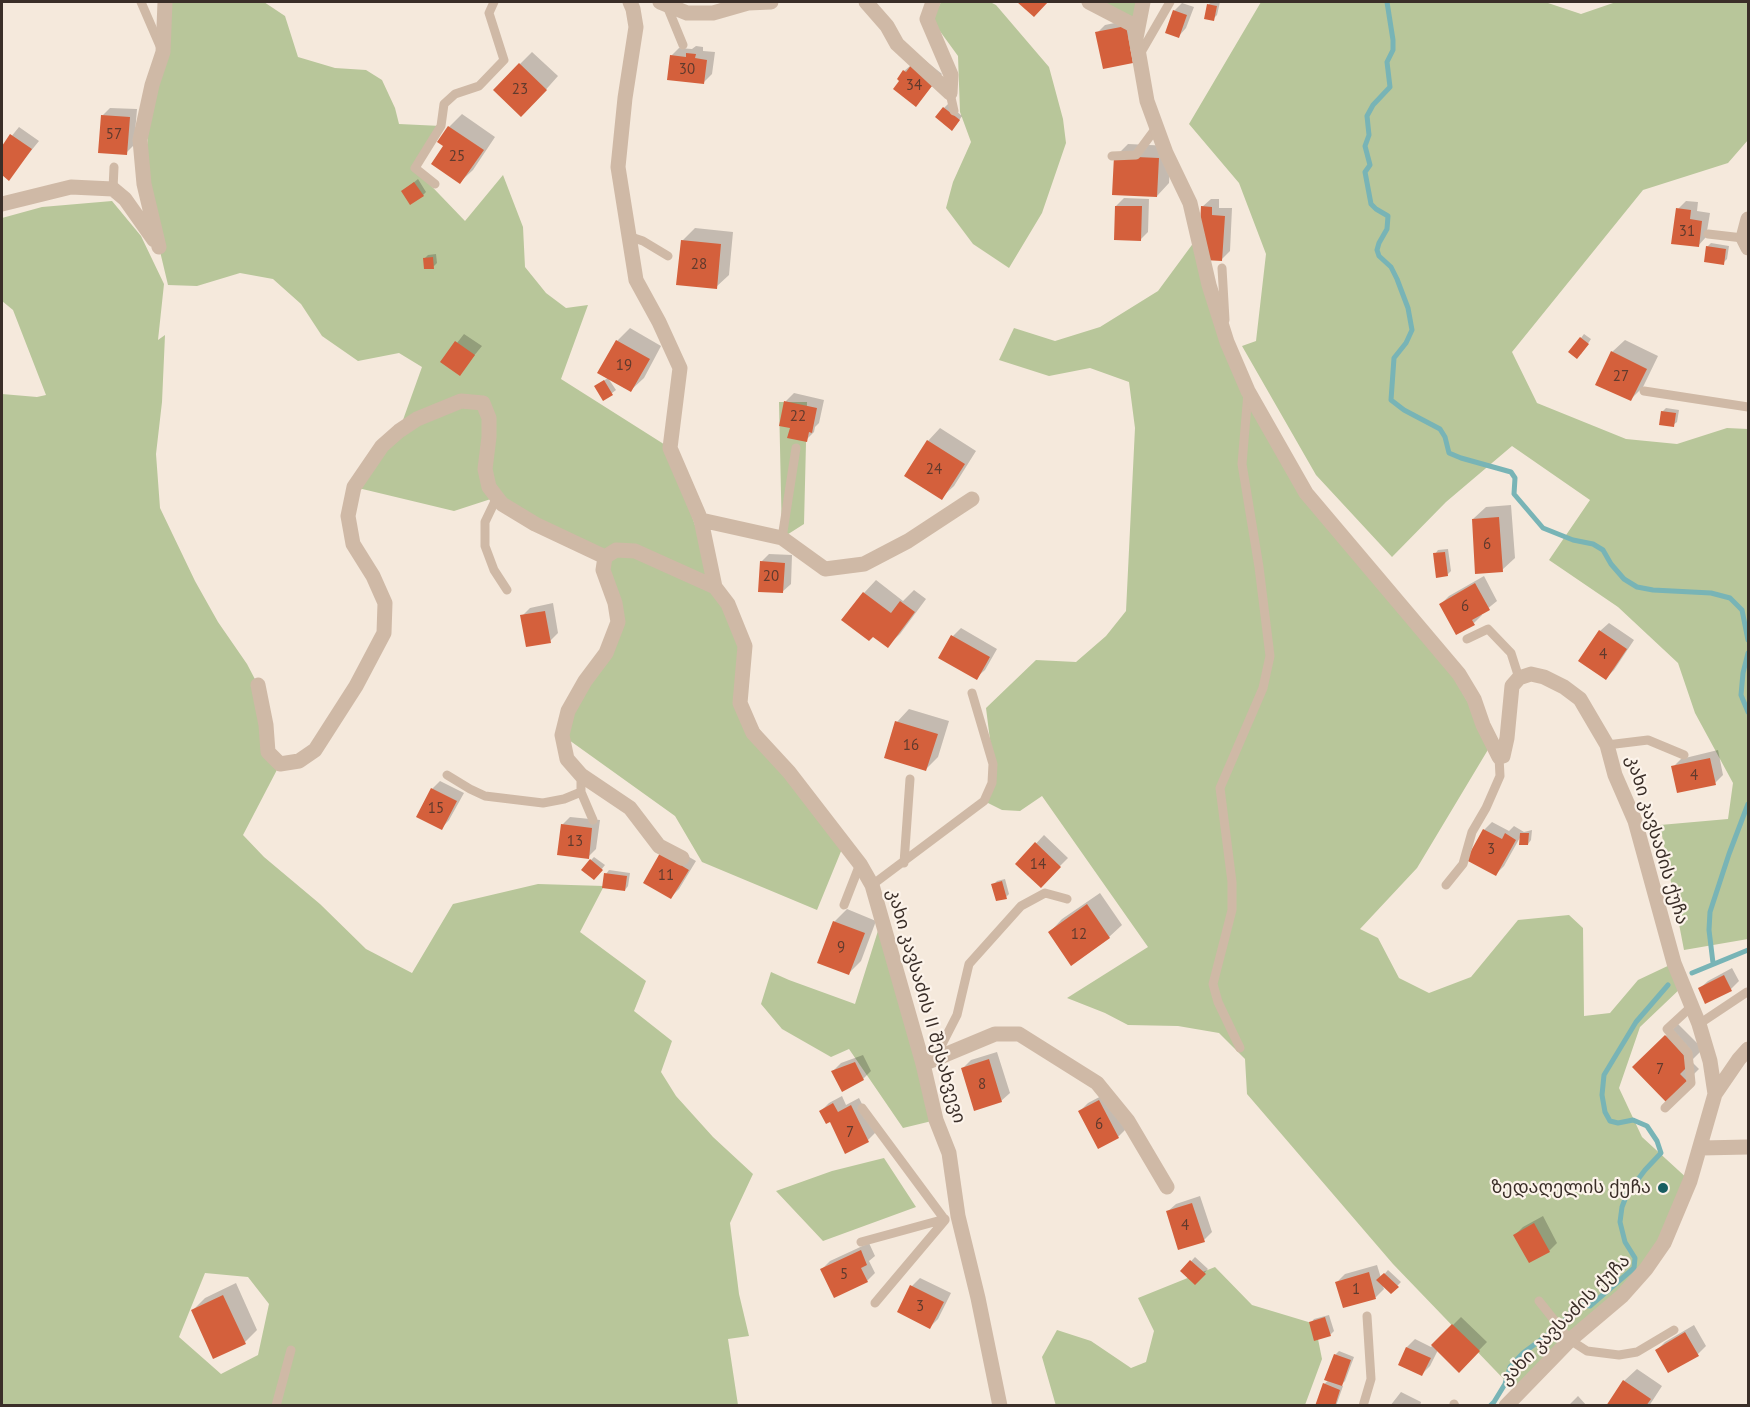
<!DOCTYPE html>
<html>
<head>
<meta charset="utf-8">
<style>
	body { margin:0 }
	#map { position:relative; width:1750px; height:1407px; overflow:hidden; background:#f5e9dc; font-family:"PT Sans",sans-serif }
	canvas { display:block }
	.frame { position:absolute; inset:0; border:3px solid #3a2e28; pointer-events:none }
</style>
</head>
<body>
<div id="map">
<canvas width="1750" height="1407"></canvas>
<div class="frame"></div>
</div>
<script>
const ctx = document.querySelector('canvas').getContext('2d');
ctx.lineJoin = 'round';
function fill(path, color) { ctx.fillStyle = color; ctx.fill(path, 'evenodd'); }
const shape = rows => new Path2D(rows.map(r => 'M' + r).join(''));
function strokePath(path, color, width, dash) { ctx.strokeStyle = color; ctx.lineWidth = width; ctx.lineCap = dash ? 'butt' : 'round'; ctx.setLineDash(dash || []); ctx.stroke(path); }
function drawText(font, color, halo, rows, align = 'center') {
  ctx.font = font + ' "PT Sans","Noto Sans Georgian",sans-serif'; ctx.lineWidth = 4.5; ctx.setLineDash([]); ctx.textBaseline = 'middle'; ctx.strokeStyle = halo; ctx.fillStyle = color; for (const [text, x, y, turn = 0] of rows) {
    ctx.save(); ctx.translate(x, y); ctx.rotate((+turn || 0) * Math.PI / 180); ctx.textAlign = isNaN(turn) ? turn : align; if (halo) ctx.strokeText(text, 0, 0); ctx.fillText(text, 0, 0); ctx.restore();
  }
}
fill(shape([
	[165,2,264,2,285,16,298,57,335,68,366,70,382,80,395,108,399,124,441,126,415,169,465,221,503,175,523,227,525,267,546,293,566,308,588,305,561,379,670,448,715,587,745,646,740,703,844,844,817,910,702,862,675,816,562,735,618,622,605,557,497,497,454,511,354,487,399,431,422,367,399,353,358,361,322,336,301,304,273,279,240,273,197,286,168,285,144,184,152,85],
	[941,2,990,2,996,5,1049,67,1063,119,1066,143,1042,213,1009,268,973,244,946,208,953,182,971,142,960,112,958,56,934,23,933,18],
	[1089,2,1143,2,1137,27],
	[1261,2,1545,2,1581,14,1616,2,1748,2,1748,140,1728,163,1643,190,1512,352,1537,403,1626,439,1677,444,1727,428,1748,429,1748,939,1684,950,1660,825,1728,819,1733,783,1695,713,1678,663,1618,607,1549,560,1590,500,1512,446,1446,502,1392,557,1316,475,1242,346,1256,341,1266,254,1239,183,1189,124],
	[112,201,141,236,164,284,158,340,165,335,162,402,156,454,160,508,195,581,218,622,247,664,258,685,266,724,280,764,243,835,264,857,320,904,366,949,412,973,453,904,538,884,604,886,580,932,646,981,634,1011,672,1041,661,1072,676,1096,713,1137,753,1174,730,1223,739,1294,749,1336,728,1339,738,1405,2,1405,2,394,37,397,46,395,13,310,2,301,2,218,42,207],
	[205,1273,248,1277,269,1304,258,1355,221,1374,179,1337],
	[1197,238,1218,316,1306,493,1430,638,1492,743,1417,868,1360,929,1378,938,1399,978,1429,993,1471,977,1518,920,1569,915,1583,928,1584,1016,1610,1013,1638,980,1674,963,1683,986,1640,1027,1619,1088,1642,1137,1690,1181,1664,1243,1518,1394,1393,1264,1247,1094,1245,1059,1219,1033,1178,1026,1128,1025,1105,1013,1067,998,1148,947,1042,796,1020,811,1002,810,984,801,993,764,986,708,1036,660,1076,662,1106,636,1126,611,1135,428,1129,382,1090,368,1049,376,999,360,1014,328,1055,341,1100,327,1158,291],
	[779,402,807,402,804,524,782,538],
	[882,918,936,1120,903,1128,849,1049,831,1057,782,1029,761,1004,771,972,789,980,855,1004],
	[884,1158,916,1207,823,1241,776,1191,832,1171],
	[1215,1267,1252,1305,1315,1324,1322,1359,1305,1405,1056,1406,1042,1357,1057,1330,1091,1341,1131,1368,1146,1362,1154,1331,1138,1298]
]), '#b8c69a');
fill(shape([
	[1212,2,1220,2,1217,15,1213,19,1206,18,1209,4],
	[1182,3,1194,7,1186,28,1178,37,1174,11],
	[1134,19,1141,54,1097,33,1105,25],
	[696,46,703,47,703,51,715,52,712,74,704,82,671,56,679,48,692,49],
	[532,52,558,76,534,103,520,64],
	[921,57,942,74,916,105,904,71],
	[948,104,962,116,956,125,944,108],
	[110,108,137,109,134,145,126,153,102,116],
	[462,114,495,137,473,170,460,182,445,146,439,142,449,127],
	[19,127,39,141,8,179,2,174,2,148],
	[1128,144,1171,146,1169,183,1157,196,1116,156],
	[418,179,426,192,423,195,403,191],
	[1124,198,1149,199,1148,232,1140,240,1116,206],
	[1211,199,1219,199,1219,208,1232,208,1230,251,1222,259,1202,207],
	[1686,201,1698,202,1697,211,1710,213,1706,237,1698,246,1678,209],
	[695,228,733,232,729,275,716,287,682,241],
	[1711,243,1729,246,1727,259,1723,263,1707,247],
	[436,254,437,263,433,267,424,259,428,255],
	[630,328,661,346,644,378,631,390,617,341],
	[464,334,482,346,459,374,442,362],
	[1584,334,1591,339,1581,354,1581,338],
	[1625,340,1658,356,1643,387,1630,400,1612,352],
	[608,378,616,390,604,399,600,383],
	[794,393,824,400,819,423,815,427,814,432,806,440,791,427,786,401],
	[1666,408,1679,410,1677,422,1673,425,1662,412],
	[940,428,976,451,954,486,941,498,928,441],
	[1511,505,1515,558,1502,570,1473,519,1486,507],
	[1448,549,1451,571,1447,575,1435,554,1438,550],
	[769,554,792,555,791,584,782,592,761,562],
	[1484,576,1497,601,1481,614,1482,615,1474,623,1441,604,1449,596],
	[876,580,903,601,914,590,926,599,900,634,887,646,864,593],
	[553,603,558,633,550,641,522,616,530,608],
	[1609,623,1634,640,1614,670,1606,678,1580,661,1600,631],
	[961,628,997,649,985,670,976,678,953,636],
	[909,709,949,721,938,757,926,769,897,722],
	[1718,750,1723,775,1715,783,1673,767,1681,759],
	[440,781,464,793,449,820,441,829,418,816,432,789],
	[570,817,600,820,596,849,588,857,562,825],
	[1492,822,1509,831,1514,826,1524,832,1532,830,1531,840,1528,844,1522,834,1504,866,1496,874,1484,830],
	[1044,835,1068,858,1040,886,1017,864],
	[670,846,696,861,679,889,671,897],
	[594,857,605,865,597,875,591,860],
	[609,870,630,873,628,886,625,890,606,874],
	[1005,879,1009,894,1006,897,993,885,997,881],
	[1100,893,1122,925,1109,937,1050,932,1062,919],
	[847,909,876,921,861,961,848,974,834,922],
	[1732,968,1739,981,1731,989,1699,989,1708,981],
	[1678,1024,1703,1049,1691,1061,1699,1069,1667,1101,1634,1067],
	[997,1052,1010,1093,1001,1101,963,1068,971,1060],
	[863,1055,871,1071,863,1079,833,1071,841,1063],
	[1107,1093,1126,1129,1118,1137,1080,1111,1088,1103],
	[842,1096,846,1105,859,1098,876,1132,868,1140,830,1120,821,1111,829,1103],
	[1200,1196,1212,1232,1204,1240,1167,1212,1176,1204],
	[1543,1216,1557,1243,1549,1251,1515,1235,1523,1227],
	[869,1243,875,1256,869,1261,875,1273,867,1281,822,1269,830,1261],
	[1195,1257,1208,1269,1195,1283,1182,1271],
	[1377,1265,1381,1278,1388,1270,1401,1282,1391,1292,1382,1284,1384,1289,1376,1297,1344,1306,1337,1282,1345,1274],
	[920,1278,951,1293,938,1319,930,1327,899,1311,912,1286],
	[236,1283,257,1330,245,1342,193,1310,205,1298],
	[1329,1315,1334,1331,1330,1335,1311,1323,1314,1319],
	[1461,1317,1487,1342,1459,1371,1438,1350,1430,1366,1422,1374,1400,1365,1407,1347,1415,1339,1431,1347],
	[1694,1325,1706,1346,1698,1354,1657,1350,1665,1342],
	[1339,1351,1354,1357,1345,1381,1341,1385,1343,1386,1336,1406,1316,1406,1324,1384,1329,1380,1335,1355],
	[1637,1369,1662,1386,1649,1406,1608,1406,1624,1381],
	[1401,1392,1421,1402,1420,1406,1390,1406],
	[1578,1396,1587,1406,1568,1406]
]), '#0003');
strokePath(shape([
	[1387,2,1393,40,1393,50,1387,62,1390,87,1373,105,1367,116,1369,135,1365,146,1370,165,1365,172,1371,204,1376,209,1388,216,1387,229,1379,243,1377,250,1379,256,1391,267,1397,279,1408,308,1412,330,1406,343,1394,358,1391,400,1404,410,1440,429,1445,437,1449,453,1461,458,1511,472,1515,478,1514,494,1543,528,1573,540,1593,544,1603,550,1611,564,1624,579,1637,587,1653,590,1711,593,1730,598,1742,610,1748,640],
	[1748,653,1743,673,1741,695,1748,712],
	[1713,963,1709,930,1710,912,1729,854,1748,804],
	[1692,973,1748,950],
	[1490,1406,1494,1402,1505,1384,1510,1367,1523,1353,1554,1330,1567,1318,1576,1304,1590,1306,1634,1268,1635,1258,1625,1242,1620,1222,1622,1207,1627,1194,1645,1170,1661,1153,1657,1141,1647,1126,1633,1120,1618,1123,1610,1121,1605,1112,1602,1095,1604,1075,1636,1022,1668,985]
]), '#78b4b6', 5);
fill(shape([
	[1017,2,1048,2,1034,17],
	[1207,4,1217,6,1214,21,1204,19],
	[1173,10,1187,15,1179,38,1165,33],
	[1126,26,1133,63,1103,69,1095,32],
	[686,53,696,54,695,58,707,60,704,84,667,80,670,55,686,57],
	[519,63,547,90,521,117,493,90],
	[912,64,935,82,916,107,893,89,899,81,897,79,903,70,906,72],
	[943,107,960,120,952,131,935,117],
	[101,115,130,117,127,155,98,153],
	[448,126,484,150,460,184,431,164,443,146,437,142],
	[10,134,32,149,9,181,2,175,2,146],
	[1114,156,1159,158,1157,197,1112,195],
	[414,182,424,196,410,205,401,191],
	[1115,206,1142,206,1141,241,1114,240],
	[1201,206,1212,207,1212,215,1225,216,1222,261,1204,260,1199,245],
	[1676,208,1691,210,1690,219,1702,221,1699,247,1671,244],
	[681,240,721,244,717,289,676,285],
	[1706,246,1726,249,1724,265,1704,262],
	[433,257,434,269,424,269,423,258],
	[1580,337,1589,344,1577,359,1568,352],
	[616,340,650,359,631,392,597,373],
	[455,341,475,355,460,376,440,362],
	[1611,351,1647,369,1631,401,1595,385],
	[604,380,613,395,603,401,594,386],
	[784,401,817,408,812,433,809,432,807,442,787,438,790,428,779,426],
	[1661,411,1676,413,1674,427,1659,425],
	[927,440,965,464,942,500,904,476],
	[1499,517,1503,572,1475,574,1472,519],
	[1445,552,1448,576,1436,578,1433,553],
	[760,561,785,563,783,593,758,592],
	[1475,583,1490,610,1472,620,1475,625,1456,635,1439,604],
	[863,592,891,613,900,601,915,612,888,648,873,637,869,641,841,620],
	[545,611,551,643,526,647,520,615],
	[1599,630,1627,649,1606,680,1578,661],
	[951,635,990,657,977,680,938,658],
	[895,721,938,734,926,771,884,758],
	[1710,758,1716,785,1677,793,1671,766],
	[431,788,457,801,442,830,416,817],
	[561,824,592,828,589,859,557,855],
	[1483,829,1502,839,1505,833,1516,840,1496,876,1466,860],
	[1520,833,1529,833,1528,845,1519,845],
	[1035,842,1061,867,1041,888,1015,864],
	[660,853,689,870,671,899,643,883],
	[590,859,603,870,594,880,581,870],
	[604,873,627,876,625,891,602,888],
	[1002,881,1007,899,996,901,991,884],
	[1087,904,1110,938,1071,966,1048,932],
	[833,921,865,933,849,975,817,963],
	[1724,975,1732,991,1705,1004,1698,988],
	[1665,1035,1691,1063,1680,1074,1688,1082,1667,1103,1632,1067],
	[989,1059,1002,1102,974,1111,961,1068],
	[855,1062,864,1080,842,1092,831,1071],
	[1099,1100,1119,1138,1098,1149,1078,1111],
	[833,1103,838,1112,851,1105,869,1142,845,1154,830,1122,826,1124,819,1111],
	[1192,1203,1205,1242,1178,1250,1166,1211],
	[1534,1223,1550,1252,1529,1263,1513,1235],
	[861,1250,867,1265,861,1268,868,1282,834,1298,820,1269],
	[1190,1260,1206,1274,1195,1285,1180,1271],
	[1369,1272,1376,1299,1343,1308,1335,1282],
	[1384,1273,1399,1287,1391,1294,1376,1280],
	[910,1285,944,1302,930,1329,897,1312],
	[223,1295,246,1344,213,1359,191,1310],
	[1325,1317,1331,1336,1314,1341,1309,1322],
	[1452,1324,1480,1351,1459,1373,1431,1345],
	[1685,1332,1699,1356,1668,1373,1655,1350],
	[1406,1347,1431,1358,1422,1376,1398,1365],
	[1334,1354,1351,1360,1342,1386,1324,1380],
	[1623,1380,1651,1399,1646,1406,1606,1406],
	[1323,1383,1340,1390,1335,1406,1315,1406]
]), '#d4603c');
strokePath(shape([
	[141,2,160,46],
	[667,6,683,45],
	[1140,54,1170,2],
	[950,93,954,111],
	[1112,156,1136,155,1156,128],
	[435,184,415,168,441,126,444,104,455,94,479,86,504,60,489,13,494,2],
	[113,189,114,167],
	[1708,234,1743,238],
	[628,236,643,241,668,256],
	[1222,268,1225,320],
	[1644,391,1748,407],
	[497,497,485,522,485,546,494,570,507,590],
	[782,538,796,448],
	[1467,639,1488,629,1511,653,1519,678],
	[1607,745,1648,740,1684,755],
	[447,775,470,789,485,796,543,803,564,799,581,792,581,775],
	[581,792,593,820],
	[904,863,910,779],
	[872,885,984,801,992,783,993,764,972,693],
	[1446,885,1463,864,1472,832,1486,808,1500,776,1499,757],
	[844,905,860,864],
	[1699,1024,1747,992],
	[1240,1048,1218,1002,1213,984,1232,910,1232,882,1220,788,1263,688,1270,656,1259,567,1242,464,1248,393],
	[935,1058,957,1015,969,964,1021,906,1045,893,1067,899],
	[862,1108,945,1220,875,1303],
	[1665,1108,1691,1083,1688,1053,1667,1029,1692,1006],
	[861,1242,945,1219],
	[1539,1301,1570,1340,1587,1351,1619,1355,1637,1352,1674,1330],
	[1454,1404,1455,1406],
	[276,1406,291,1350],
	[1363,1406,1371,1379,1367,1316]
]), '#cfb9a6', 9);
strokePath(shape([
	[630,2,633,9,636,27,625,98,618,167,636,280,659,322,680,368,670,448,701,520,715,587,728,604,745,646,740,703,753,733,789,772,860,864,872,885,923,1064,936,1120,949,1153,958,1216,978,1298,1000,1406],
	[660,2,687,13,713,13,748,3,771,2],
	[866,2,887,26,897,44,950,93],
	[933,2,927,19,951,75,950,93],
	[1089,2,1137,27],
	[1143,2,1136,38,1147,101,1166,153,1190,203,1209,285,1227,342,1248,391,1306,493,1459,674,1474,699,1483,725,1499,757,1503,756,1507,738,1512,686,1519,678,1531,674,1544,677,1564,687,1580,699,1607,745,1615,775,1635,821,1674,963,1699,1024,1710,1061,1715,1094],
	[2,204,71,187,113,189,125,199,154,240],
	[1748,219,1743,238,1748,248],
	[159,247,144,184,140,140,152,85,163,52,165,2],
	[701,520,782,538,825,569,864,564,908,541,972,499],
	[605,557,603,570,615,603,618,622,606,653,585,681,568,711,562,735,567,759,581,775,630,808,659,846,682,858],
	[605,557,616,550,635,551,715,587],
	[258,685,266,725,268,752,280,764,299,761,315,750,356,686,384,633,385,603,373,576,353,544,348,516,354,487,382,446,399,431,417,419,461,401,483,403,489,418,489,437,485,469,489,487,502,504,535,524,605,557],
	[923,1064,995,1034,1019,1034,1097,1083,1128,1121,1167,1187],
	[1701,1148,1748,1147],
	[1506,1406,1570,1340,1622,1296,1646,1269,1664,1243,1690,1181,1715,1094,1739,1059,1748,1049]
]), '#cfb9a6', 15);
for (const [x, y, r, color] of [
	[1663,1188,6,"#185d61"]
]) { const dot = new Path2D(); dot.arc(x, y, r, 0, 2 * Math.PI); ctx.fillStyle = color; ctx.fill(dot); strokePath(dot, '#fcf3ea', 2); }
drawText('15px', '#603a2d', null, [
	["30",687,70],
	["34",914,86],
	["23",520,90],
	["57",114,135],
	["25",457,157],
	["31",1687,232],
	["28",699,265],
	["19",624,366],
	["27",1621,377],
	["22",798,417],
	["24",934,470],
	["6",1487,545],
	["20",771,577],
	["6",1465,607],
	["4",1603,655],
	["16",911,746],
	["4",1694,776],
	["15",436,809],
	["13",575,842],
	["3",1491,850],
	["14",1038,865],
	["11",666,876],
	["12",1079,935],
	["9",841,948],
	["7",1660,1070],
	["8",982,1085],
	["6",1099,1125],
	["7",850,1133],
	["4",1185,1226],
	["5",844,1275],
	["1",1356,1290],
	["3",920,1307]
]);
drawText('18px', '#3a2e28', '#fcf3ea', [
	["კახი კავსაძის ქუჩა",1657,840,73],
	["კახი კავსაძის II შესახვევი",926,1006,74],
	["კახი კავსაძის ქუჩა",1565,1320,-45]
]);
drawText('18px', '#3a2e28', '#fcf3ea', [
	["ზედაღელის ქუჩა",1651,1188]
], 'right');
</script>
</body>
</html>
